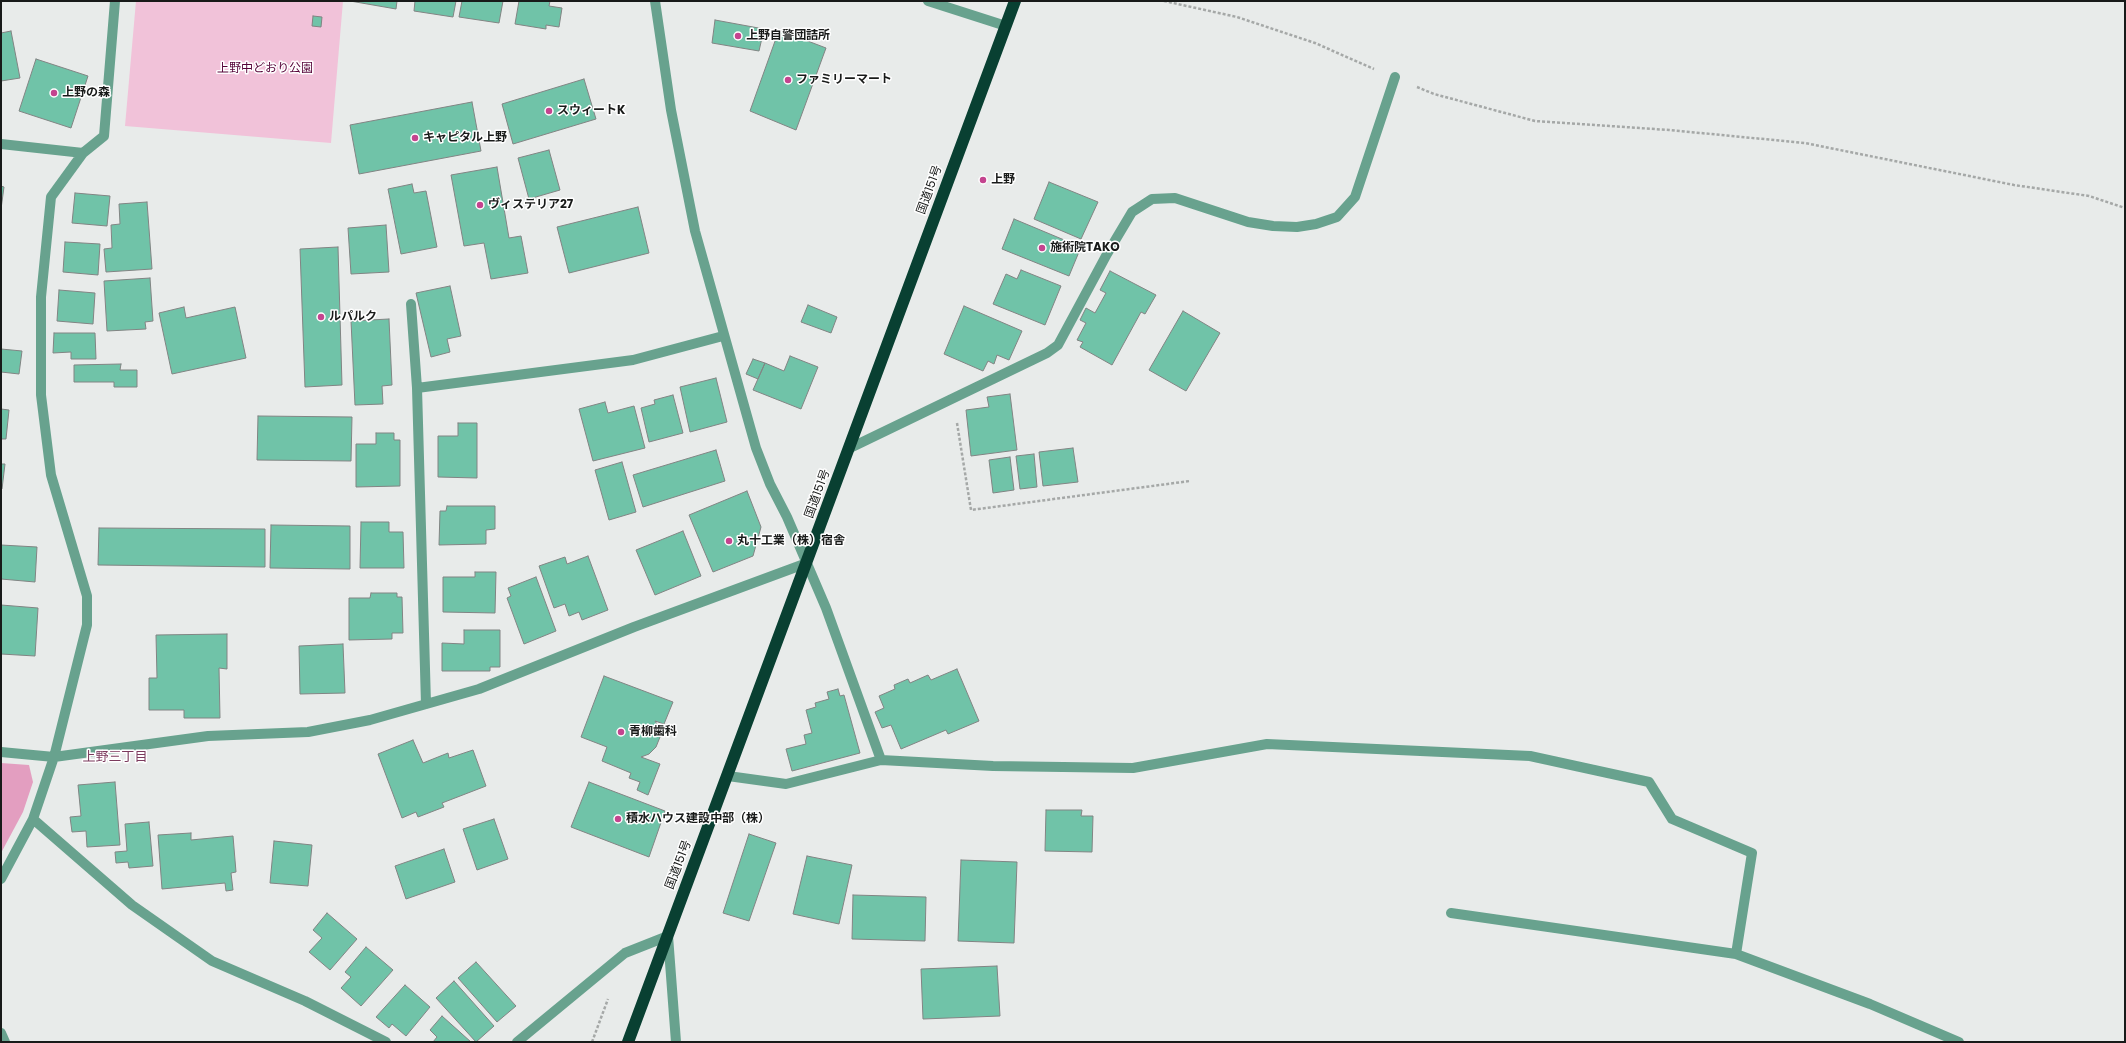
<!DOCTYPE html>
<html>
<head>
<meta charset="utf-8">
<style>
	body { margin:0 }
	#map { position:relative; width:2126px; height:1043px; overflow:hidden; background:#e8ebea; font-family:Poppins,sans-serif }
	canvas { display:block }
	.frame { position:absolute; inset:0; border:2px solid #181a19; pointer-events:none }
</style>
</head>
<body>
<div id="map">
<canvas width="2126" height="1043"></canvas>
<div class="frame"></div>
</div>
<script>
const ctx = document.querySelector('canvas').getContext('2d');
ctx.lineJoin = 'round';
function fill(path, color) { ctx.fillStyle = color; ctx.fill(path, 'evenodd'); }
const shape = rows => new Path2D(rows.map(r => 'M' + r).join(''));
function strokePath(path, color, width, dash) { ctx.strokeStyle = color; ctx.lineWidth = width; ctx.lineCap = dash ? 'butt' : 'round'; ctx.setLineDash(dash || []); ctx.stroke(path); }
function drawText(font, color, halo, rows, align = 'center') {
  ctx.font = font + ' Poppins,"Noto Sans JP",sans-serif'; ctx.lineWidth = 3; ctx.setLineDash([]); ctx.textBaseline = 'middle'; ctx.strokeStyle = halo; ctx.fillStyle = color; for (const [text, x, y, turn = 0] of rows) {
    ctx.save(); ctx.translate(x, y); ctx.rotate((+turn || 0) * Math.PI / 180); ctx.textAlign = isNaN(turn) ? turn : align; if (halo) ctx.strokeText(text, 0, 0); ctx.fillText(text, 0, 0); ctx.restore();
  }
}
fill(shape([
	[136,1,343,1,331,143,125,126]
]), '#f1c2d9');
fill(shape([
	[1,763,29,765,33,782,23,812,1,853]
]), '#e39ec0');
const building = shape([
	[350,1,397,1,396,9,350,1],
	[415,1,456,1,453,17,414,11,415,1],
	[462,1,503,1,499,23,459,17,462,1],
	[519,1,550,1,549,6,562,8,559,27,546,25,546,29,515,24,519,1],
	[313,16,322,17,321,27,312,26,313,16],
	[715,20,764,29,759,51,712,43,715,20],
	[779,30,826,48,796,130,750,111,779,30],
	[11,31,20,78,1,81,1,33,11,31],
	[36,59,88,76,71,128,19,111,36,59],
	[584,79,596,119,513,144,502,104,584,79],
	[472,102,481,151,359,174,350,125,472,102],
	[549,150,560,190,529,199,518,158,549,150],
	[497,167,509,238,521,236,528,273,491,279,484,243,464,246,451,175,497,167],
	[1049,182,1098,202,1081,239,1034,219,1049,182],
	[412,184,414,193,426,191,437,247,401,254,388,189,412,184],
	[1,186,4,187,1,209,1,186],
	[75,193,110,196,107,226,72,223,75,193],
	[147,202,152,269,106,272,104,249,112,248,111,225,120,224,119,204,147,202],
	[638,207,649,253,569,273,557,227,638,207],
	[1014,219,1081,247,1069,276,1002,249,1014,219],
	[386,225,389,272,351,274,348,228,386,225],
	[65,242,100,244,98,275,63,272,65,242],
	[338,247,342,385,305,387,300,249,338,247],
	[1021,270,1061,286,1045,325,993,304,1006,274,1017,279,1021,270],
	[1110,271,1156,295,1145,314,1141,312,1112,365,1080,347,1083,342,1077,340,1086,323,1080,320,1086,308,1095,313,1106,293,1100,290,1110,271],
	[150,278,153,321,145,322,146,329,107,331,104,281,150,278],
	[450,286,461,336,447,339,450,352,431,357,416,293,450,286],
	[59,290,95,293,93,324,57,321,59,290],
	[808,305,837,317,831,333,801,322,808,305],
	[964,306,1022,331,1009,360,997,355,994,364,988,361,983,371,944,354,964,306],
	[184,307,186,318,235,307,246,358,172,374,159,313,184,307],
	[1183,311,1220,333,1186,391,1149,370,1183,311],
	[389,319,392,385,382,386,383,404,355,405,351,321,389,319],
	[54,333,95,333,96,359,71,359,71,352,53,353,54,333],
	[1,349,22,351,19,374,1,372,1,349],
	[790,356,818,367,801,409,753,390,765,363,784,371,790,356],
	[753,359,765,363,758,379,746,374,753,359],
	[121,364,120,370,137,370,137,387,114,387,114,382,74,382,74,365,121,364],
	[716,378,727,422,690,432,680,387,716,378],
	[1010,394,1017,450,971,456,966,410,989,407,987,397,1010,394],
	[673,395,683,433,649,442,641,408,655,404,654,400,673,395],
	[605,402,608,413,634,406,645,448,593,461,579,409,605,402],
	[1,409,9,410,6,439,1,439,1,409],
	[258,416,352,417,351,461,257,460,258,416],
	[458,423,477,423,477,478,438,477,438,436,458,436,458,423],
	[376,433,394,433,394,440,400,440,400,486,356,487,356,444,376,444,376,433],
	[1073,448,1078,482,1043,486,1039,452,1073,448],
	[716,450,725,481,643,507,633,475,716,450],
	[1034,454,1037,487,1020,489,1016,456,1034,454],
	[1010,457,1014,490,993,493,989,460,1010,457],
	[622,462,636,512,609,520,595,470,622,462],
	[1,464,5,464,2,489,1,489,1,464],
	[747,491,761,527,753,556,713,572,689,515,747,491],
	[447,506,495,506,495,529,486,530,486,544,439,545,440,511,446,511,447,506],
	[361,522,389,522,389,532,403,532,404,568,360,568,361,522],
	[271,525,350,526,350,569,270,568,271,525],
	[99,528,265,529,265,567,98,565,99,528],
	[683,531,701,576,655,595,636,550,683,531],
	[1,545,37,547,35,582,1,579,1,545],
	[588,556,608,610,582,620,579,612,569,616,565,604,554,608,539,566,565,557,567,564,588,556],
	[475,572,496,572,495,613,443,612,443,577,475,577,475,572],
	[536,577,556,631,524,644,507,598,511,596,508,588,536,577],
	[371,593,397,593,397,597,402,597,403,633,392,633,392,639,349,640,349,598,370,598,371,593],
	[1,605,38,608,35,656,1,654,1,605],
	[464,630,500,630,500,667,490,667,490,671,442,671,442,643,464,644,464,630],
	[227,634,227,669,219,668,220,718,184,718,184,710,149,710,149,678,157,678,156,635,227,634],
	[343,644,345,693,300,694,299,646,343,644],
	[957,669,979,721,948,734,946,730,901,749,891,725,882,728,875,712,884,708,879,696,895,689,894,685,908,679,910,683,928,675,931,680,957,669],
	[604,676,673,702,664,724,655,721,659,727,660,737,656,747,649,754,641,757,660,764,648,795,637,790,640,782,629,778,631,773,602,761,607,747,581,737,604,676],
	[838,689,840,696,844,695,860,753,792,771,786,749,806,744,804,735,812,733,806,710,816,707,815,703,829,699,827,692,838,689],
	[413,740,423,763,448,753,449,758,473,750,486,786,442,803,444,807,418,817,416,812,402,818,378,754,413,740],
	[115,782,120,845,87,847,86,831,72,832,70,817,81,816,78,785,115,782],
	[589,782,665,811,649,857,571,827,589,782],
	[1046,810,1082,810,1081,816,1093,816,1092,852,1045,851,1046,810],
	[494,819,508,859,477,870,463,829,494,819],
	[149,822,153,866,129,868,128,862,116,863,115,852,127,851,125,824,149,822],
	[191,833,191,840,233,836,236,872,231,873,233,890,226,891,225,883,162,889,158,835,191,833],
	[749,834,776,843,749,921,723,913,749,834],
	[274,841,312,845,308,886,270,883,274,841],
	[444,849,455,882,406,899,395,866,444,849],
	[807,856,852,865,839,924,793,914,807,856],
	[961,860,1017,862,1014,943,958,941,961,860],
	[853,895,926,897,925,941,852,939,853,895],
	[327,913,357,939,330,970,309,952,322,938,313,930,327,913],
	[366,947,393,970,361,1006,341,988,351,977,345,972,366,947],
	[476,962,516,1006,497,1022,458,978,476,962],
	[997,966,1000,1016,923,1019,921,969,997,966],
	[454,981,494,1026,476,1042,436,998,454,981],
	[405,985,430,1007,406,1036,392,1024,389,1028,376,1017,405,985],
	[442,1016,471,1042,433,1042,437,1037,430,1030,442,1016]
]);
fill(building, '#70c3a8');
strokePath(building, '#818483', 1);
strokePath(shape([
	[1164,1,1237,17,1315,43,1374,69],
	[1417,87,1434,94,1535,121,1669,130,1805,143,2014,185,2089,196,2125,208],
	[957,423,971,510,1190,481],
	[592,1042,608,999]
]), '#a5a8a7', 2.5, [3, 2]);
strokePath(shape([
	[655,1,671,110,695,231,756,448,770,484,787,517,826,608,881,760],
	[928,1,1006,26],
	[1,144,83,153],
	[411,304,417,388,426,704],
	[417,388,633,360,723,336],
	[850,448,1047,353,1058,345,1107,254,1132,212,1152,199,1175,198,1248,222,1273,226,1297,227,1316,224,1337,217,1355,197,1395,77],
	[1,752,54,757,208,736,308,732,370,720,479,689,634,627,807,563],
	[728,776,786,784,881,760,993,766,1133,768,1267,744,1530,756,1649,782,1672,819,1752,853,1736,954,1451,913],
	[33,819,132,905,212,961,305,1001,386,1042],
	[1,879,33,819,54,757,87,625,87,596,51,475,41,395,41,297,51,197,83,153,104,136,115,1],
	[1736,954,1870,1004,1959,1042],
	[1,1033,5,1042],
	[517,1042,625,953,668,936,676,1042]
]), '#68a28e', 10);
strokePath(shape([
	[628,1042,1015,1]
]), '#094032', 12);
for (const [x, y, r, color] of [
	[738,36,4,"#c4448f"],
	[788,80,4,"#c4448f"],
	[54,93,4,"#c4448f"],
	[549,111,4,"#c4448f"],
	[415,138,4,"#c4448f"],
	[983,180,4,"#c4448f"],
	[480,205,4,"#c4448f"],
	[1042,248,4,"#c4448f"],
	[321,317,4,"#c4448f"],
	[729,541,4,"#c4448f"],
	[621,732,4,"#c4448f"],
	[618,819,4,"#c4448f"]
]) { const dot = new Path2D(); dot.arc(x, y, r, 0, 2 * Math.PI); ctx.fillStyle = color; ctx.fill(dot); strokePath(dot, '#fff', 1.5); }
drawText('bold 12px', '#181a19', '#fff', [
	["上野自警団詰所",746,36],
	["ファミリーマート",796,80],
	["上野の森",62,93],
	["スウィートK",557,111],
	["キャピタル上野",423,138],
	["上野",991,180],
	["ヴィステリア27",488,205],
	["施術院TAKO",1050,248],
	["ルパルク",329,317],
	["丸十工業（株）宿舎",737,541],
	["青柳歯科",629,732],
	["積水ハウス建設中部（株）",626,819]
], 'left');
drawText('12px', '#550338', '#fff', [
	["上野中どおり公園",265,69]
]);
drawText('12px', '#181a19', '#fff', [
	["国道151号",930,190,-70],
	["国道151号",818,494,-70],
	["国道151号",679,865,-69]
]);
drawText('13px', '#7b3a5d', '#fff', [
	["上野三丁目",115,758]
]);
</script>
</body>
</html>
